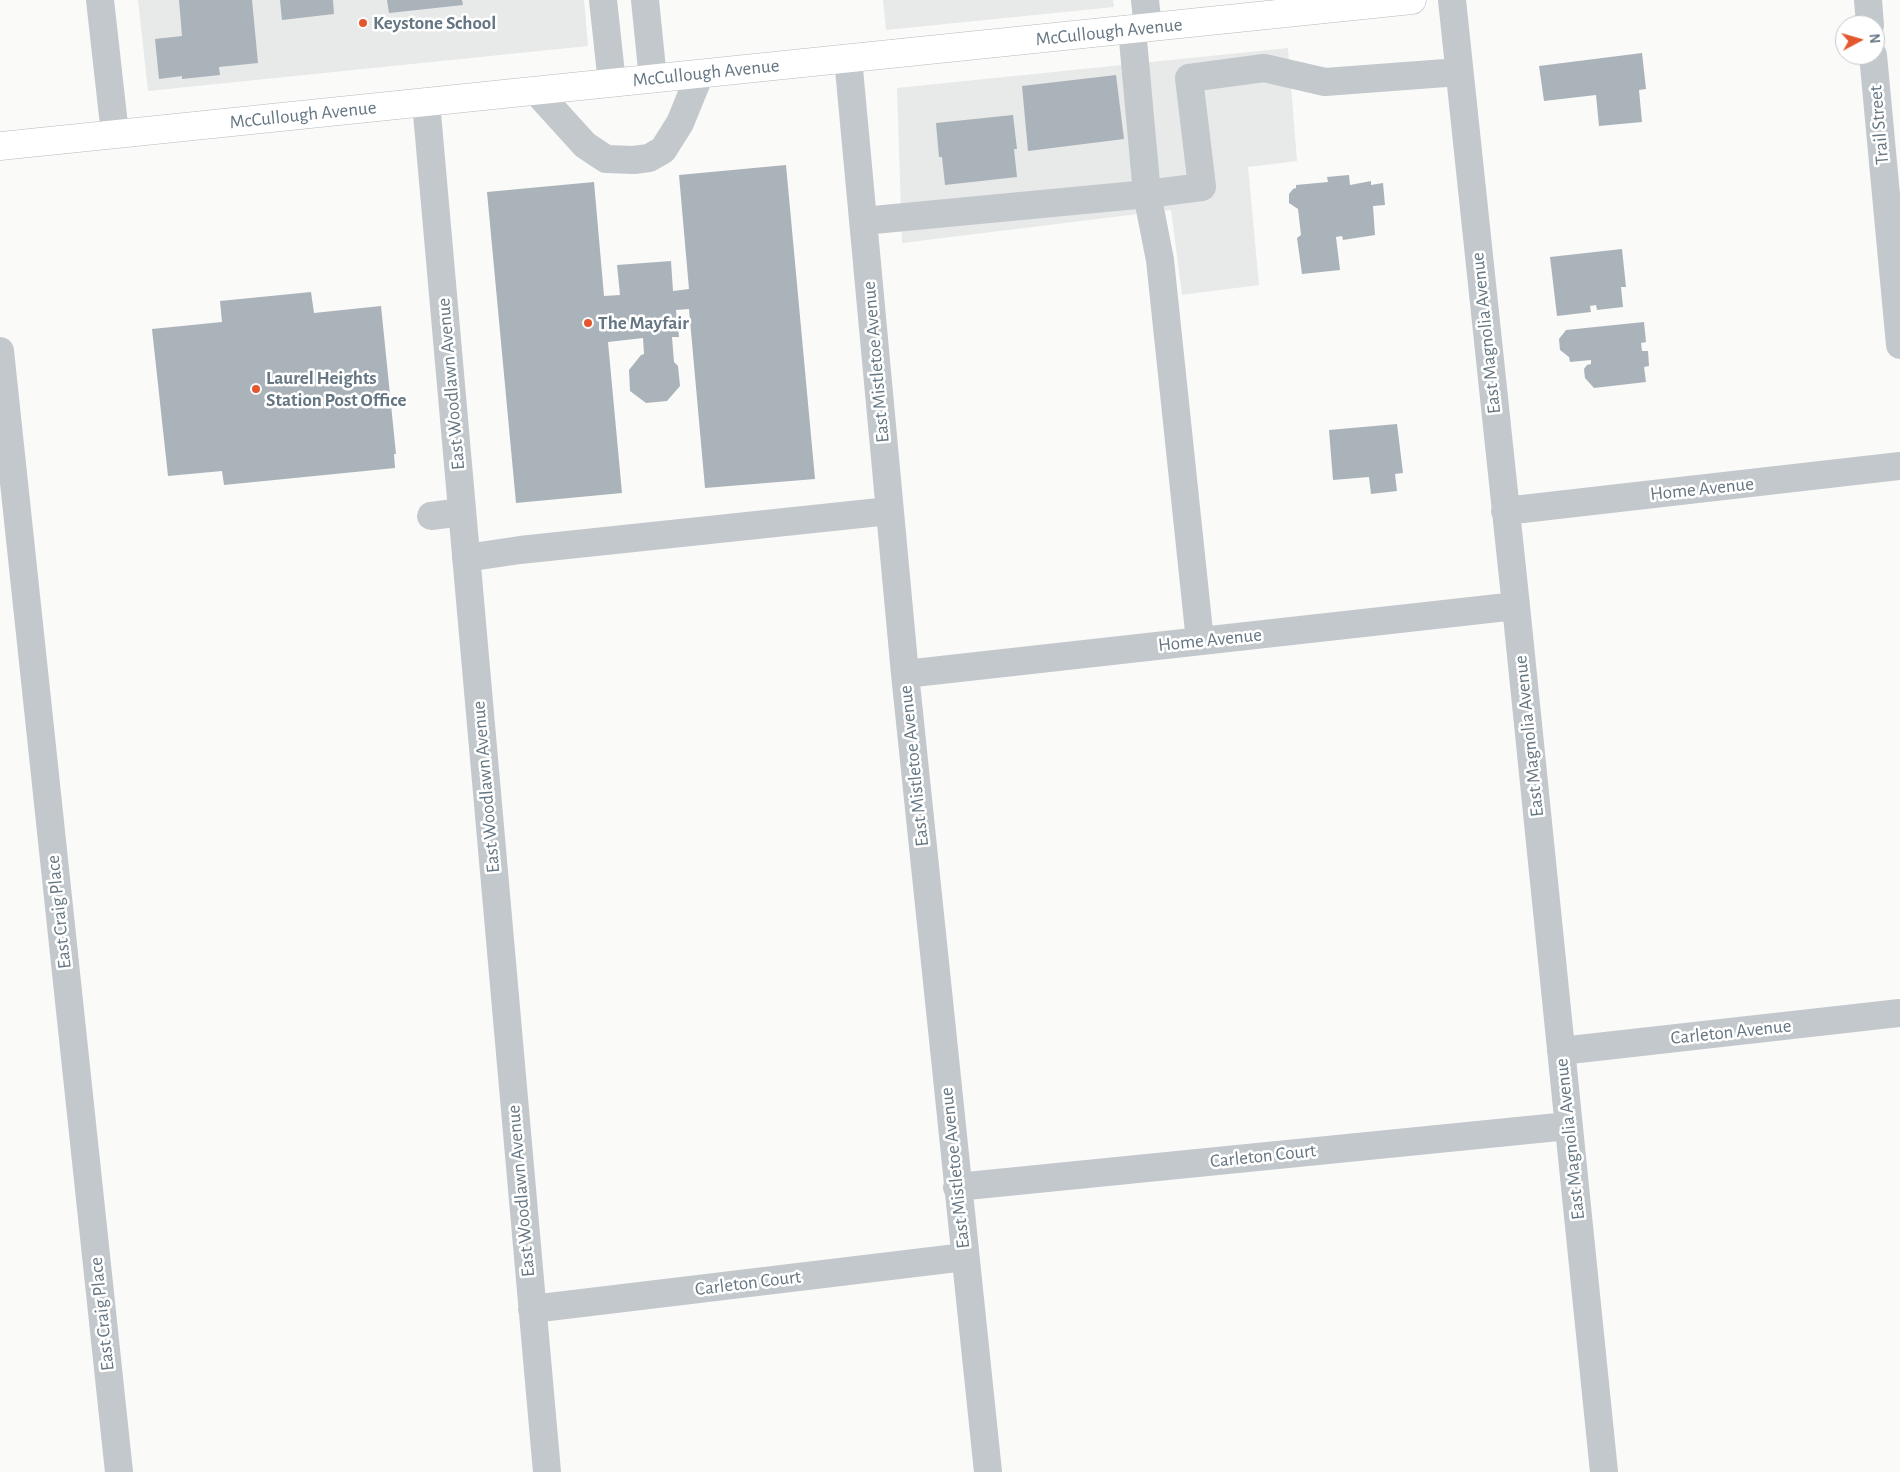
<!DOCTYPE html>
<html>
<head>
<meta charset="utf-8">
<style>
	body { margin:0 }
	#map { position:relative; width:1900px; height:1472px; overflow:hidden; background:#fafaf8; font-family:"Alegreya Sans",sans-serif }
	canvas { display:block }
	.north { position:absolute; left:1835px; top:15px; width:50px; height:50px; box-sizing:border-box; background:#fff; border:1px solid #c1c8cd; border-radius:50%; rotate:84deg; font-size:14px; font-weight:700; line-height:20px; text-align:center; color:#657683 }
	.north::after { content:''; display:block; margin:auto; width:18px; height:22px; background:#e4572e; clip-path:polygon(50% 0,100% 100%,50% 72%,0 100%) }
</style>
</head>
<body>
<div id="map">
<canvas width="1900" height="1472"></canvas>
<div class="north">N</div>
</div>
<script>
const ctx = document.querySelector('canvas').getContext('2d');
ctx.lineJoin = 'round';
function fill(path, color) { ctx.fillStyle = color; ctx.fill(path, 'evenodd'); }
const shape = rows => new Path2D(rows.map(r => 'M' + r).join(''));
function strokePath(path, color, width, dash) { ctx.strokeStyle = color; ctx.lineWidth = width; ctx.lineCap = dash ? 'butt' : 'round'; ctx.setLineDash(dash || []); ctx.stroke(path); }
function drawText(font, color, halo, rows, align = 'center') {
  ctx.font = font + ' "Alegreya Sans",sans-serif'; ctx.lineWidth = 5; ctx.setLineDash([]); ctx.textBaseline = 'middle'; ctx.strokeStyle = halo; ctx.fillStyle = color; for (const [text, x, y, turn = 0] of rows) {
    ctx.save(); ctx.translate(x, y); ctx.rotate((+turn || 0) * Math.PI / 180); ctx.textAlign = isNaN(turn) ? turn : align; if (halo) ctx.strokeText(text, 0, 0); ctx.fillText(text, 0, 0); ctx.restore();
  }
}
fill(shape([
	[138,0,584,0,588,46,148,91],
	[883,0,1113,0,1114,7,886,30],
	[1288,48,1297,161,1248,167,1259,285,1182,295,1171,210,902,243,897,88]
]), '#e8e9e9');
fill(shape([
	[179,0,252,0,258,63,219,67,220,75,182,79,182,76,159,79,155,39,182,36],
	[280,0,333,0,334,14,282,20],
	[387,0,462,0,463,5,389,13],
	[1642,53,1646,89,1639,90,1642,122,1599,126,1596,95,1544,101,1539,66],
	[1116,75,1124,139,1028,151,1022,86],
	[1013,115,1017,149,1014,149,1017,177,945,185,942,157,939,157,936,123],
	[786,165,815,479,705,488,689,309,676,310,679,337,672,337,674,362,678,366,680,386,667,401,646,403,630,391,629,370,641,355,644,354,643,338,608,342,622,493,516,503,487,192,594,182,604,296,620,295,617,265,671,261,673,291,689,289,679,175],
	[1349,175,1350,185,1371,181,1371,185,1383,183,1385,205,1373,206,1375,235,1343,240,1342,236,1336,237,1340,270,1302,274,1297,238,1301,235,1298,209,1289,203,1289,194,1293,189,1296,188,1296,185,1328,182,1327,177],
	[1622,249,1626,287,1621,287,1623,307,1597,310,1596,305,1590,306,1591,312,1557,316,1550,257],
	[311,292,314,313,381,306,396,454,394,454,395,468,224,485,222,471,168,476,152,329,222,322,220,301],
	[1644,322,1646,342,1641,343,1642,351,1648,351,1649,366,1644,367,1646,382,1594,388,1585,378,1584,369,1587,365,1591,364,1591,360,1570,362,1569,357,1560,350,1559,339,1566,330],
	[1397,424,1403,473,1395,474,1397,491,1371,494,1369,477,1333,480,1329,430]
]), '#aab3b9');
const major = shape([
	[0,146,1412,0]
]);
strokePath(major, '#b5babe', 29);
strokePath(shape([
	[100,0,115,134],
	[603,0,612,83],
	[645,0,653,79],
	[1145,0,1148,28],
	[1452,0,1516,606,1604,1472],
	[1868,0,1870,25],
	[1873,55,1900,345],
	[848,58,905,674,988,1472],
	[536,91,585,145,606,159,634,160,649,158,663,150,680,123,700,74],
	[426,102,547,1472],
	[863,221,1147,194,1132,29],
	[0,351,119,1472],
	[1505,511,1900,466],
	[431,516,462,512],
	[466,558,520,550,889,511],
	[1200,641,1160,260,1147,194,1202,187,1189,78,1264,68,1325,82,1459,72],
	[905,674,1516,606],
	[1561,1051,1900,1013],
	[957,1187,1568,1126],
	[532,1309,965,1257]
]), '#c3c8cc', 28);
strokePath(major, '#fff', 28);
for (const [x, y, r, color] of [
	[363,23,5,"#e4572e"],
	[588,323,5,"#e4572e"],
	[256,389,5,"#e4572e"]
]) { const dot = new Path2D(); dot.arc(x, y, r, 0, 2 * Math.PI); ctx.fillStyle = color; ctx.fill(dot); strokePath(dot, '#fff', 2); }
drawText('bold 19px', '#657683', '#fff', [
	["Keystone School",373,23],
	["The Mayfair",598,323],
	["Laurel Heights",266,378],
	["Station Post Office",266,400]
], 'left');
drawText('19px', '#657683', '#fff', [
	["McCullough Avenue",1109,32,-6],
	["McCullough Avenue",706,73,-6],
	["McCullough Avenue",303,115,-6],
	["Trail Street",1879,125,-95],
	["East Magnolia Avenue",1486,333,-96],
	["East Mistletoe Avenue",876,362,-95],
	["East Woodlawn Avenue",451,384,-95],
	["Home Avenue",1702,489,-6],
	["Home Avenue",1210,640,-6],
	["East Magnolia Avenue",1529,736,-96],
	["East Mistletoe Avenue",914,766,-96],
	["East Woodlawn Avenue",486,787,-95],
	["East Craig Place",59,912,-96],
	["Carleton Avenue",1731,1032,-6],
	["East Magnolia Avenue",1570,1139,-96],
	["Carleton Court",1263,1156,-6],
	["East Mistletoe Avenue",955,1168,-96],
	["East Woodlawn Avenue",521,1191,-95],
	["Carleton Court",748,1283,-7],
	["East Craig Place",102,1314,-96]
]);
</script>
</body>
</html>
